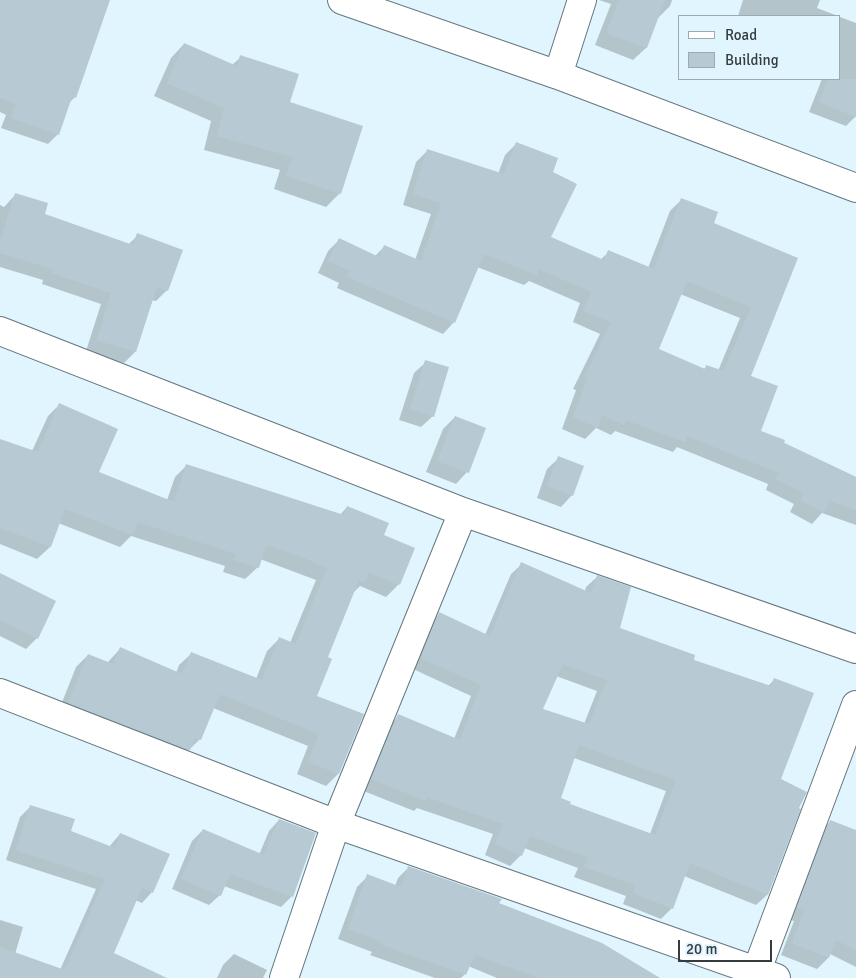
<!DOCTYPE html>
<html>
<head>
<meta charset="utf-8">
<style>
	body { margin:0 }
	#map { position:relative; width:856px; height:978px; overflow:hidden; background:#e1f5fe; font-family:Signika,sans-serif }
	canvas { display:block }
	.legend { position:absolute; left:678px; top:15px; width:162px; height:65px; box-sizing:border-box; background:#e1f5fe; border:1px solid #9cabb2; margin:0; padding:6px 9px; list-style:none; font-size:15px; color:#353c40 }
	.legend li { display:flex; align-items:center; gap:10px; height:25px }
	.legend b { width:25px; border:1px solid #9cabb2 }
	.scale { position:absolute; left:678px; top:940px; width:94px; height:22px; box-sizing:border-box; border:2px solid #353c40; border-top:0; padding-left:6px; font-size:15px; line-height:18px; white-space:nowrap; color:#353c40; -webkit-text-stroke:4px #e1f5fe; paint-order:stroke }
</style>
</head>
<body>
<div id="map">
<canvas width="856" height="978"></canvas>
<ul class="legend">
<li><b style="height:6px;background:#fff"></b>Road</li>
<li><b style="height:14px;background:#b7cad3"></b>Building</li>
</ul>
<div class="scale">20 m</div>
</div>
<script>
const ctx = document.querySelector('canvas').getContext('2d');
ctx.lineJoin = 'round';
function fill(path, color) { ctx.fillStyle = color; ctx.fill(path, 'evenodd'); }
const shape = rows => new Path2D(rows.map(r => 'M' + r).join(''));
function strokePath(path, color, width, dash) { ctx.strokeStyle = color; ctx.lineWidth = width; ctx.lineCap = dash ? 'butt' : 'round'; ctx.setLineDash(dash || []); ctx.stroke(path); }
fill(shape([
	[0,0,108,0,75,97,69,103,58,134,48,144,1,128,6,115,0,112],
	[599,0,672,0,670,6,657,19,646,48,633,60,595,45,611,4],
	[743,0,820,0,817,8,838,16,738,16],
	[840,17,856,23,856,116,846,126,809,112,822,79,840,79],
	[184,44,232,65,241,57,289,103,340,193,326,207,274,189,280,170,204,150,211,121,154,96,171,58],
	[516,144,552,173,550,238,600,260,609,252,648,268,670,211,682,199,713,224,797,259,749,376,759,431,856,477,856,525,822,513,812,524,790,512,794,504,766,490,768,484,677,447,673,452,615,431,611,435,596,428,585,439,562,429,576,390,573,389,600,334,573,322,580,303,529,281,524,285,477,267,454,322,443,334,337,288,339,283,318,273,328,251,339,240,375,256,384,247,415,260,431,214,403,205,416,162,427,151,498,174,505,155],
	[680,294,740,318,718,371,707,366,703,370,657,349],
	[16,194,43,214,128,245,138,235,167,290,156,301,151,300,135,352,124,363,86,351,101,304,42,284,43,280,0,267,0,205,4,207],
	[426,362,433,416,421,427,399,420,414,373],
	[60,404,98,473,167,500,175,477,187,465,340,515,347,507,382,535,413,549,398,585,386,597,360,586,352,594,326,658,315,697,338,774,326,786,297,774,308,746,213,708,200,739,177,762,57,715,76,667,88,655,107,663,120,649,176,673,179,665,192,653,256,679,267,651,279,639,290,643,316,580,260,559,258,567,245,579,223,572,225,566,131,536,120,547,58,523,50,547,37,559,0,544,0,440,32,451,48,416],
	[455,417,467,472,456,484,426,472,443,429],
	[559,458,572,495,561,507,537,498,547,469],
	[522,564,585,591,586,587,597,577,618,629,692,660,768,686,774,680,779,780,798,809,767,895,756,905,684,876,672,908,661,919,623,904,626,896,574,877,578,868,524,848,521,855,510,866,485,855,493,834,417,808,414,811,361,790,388,726,399,716,454,739,471,696,411,668,429,624,439,614,485,635,511,574],
	[556,676,597,691,584,724,542,710],
	[574,758,666,791,650,834,569,804,559,799],
	[0,575,37,638,26,649,0,636],
	[31,806,70,832,109,847,120,834,152,892,142,903,135,900,112,954,139,978,0,978,0,920,23,927,15,954,60,970,96,889,6,860,20,817],
	[279,820,315,834,291,897,281,907,224,886,220,895,209,905,172,889,192,841,203,830,259,855,269,831],
	[830,822,856,832,856,967,830,954,828,958,817,969,781,955,794,921,787,919,818,833],
	[409,867,497,904,658,978,497,978,468,966,465,974,461,978,435,978,370,955,372,952,338,939,357,887,368,876,395,886,398,878],
	[234,954,267,970,263,978,217,978,223,965]
]), '#0003');
fill(shape([
	[0,0,110,0,76,98,72,97,59,135,11,118,16,105,0,97],
	[619,0,665,0,647,48,606,33],
	[184,43,237,66,240,55,299,74,290,102,363,126,341,194,286,176,293,157,217,136,224,108,167,83],
	[828,79,856,79,856,117,819,102],
	[516,142,558,158,553,172,577,184,551,237,604,260,608,250,654,269,681,198,718,212,714,223,798,258,751,376,778,386,761,431,785,440,784,443,856,477,856,510,830,501,824,513,800,500,804,493,776,479,779,473,687,436,685,442,626,420,624,425,602,415,598,428,573,417,587,379,584,378,611,322,583,311,591,292,539,269,537,275,484,254,455,323,347,277,350,271,328,261,339,238,379,257,384,245,421,261,441,203,413,194,427,149,504,174],
	[687,281,751,307,724,371,706,365,705,369,659,349],
	[15,193,48,203,45,214,133,245,137,233,183,250,168,291,157,287,136,352,97,340,111,293,52,273,53,269,0,253,0,242],
	[425,360,449,367,434,417,410,409],
	[59,403,118,429,99,472,174,502,186,464,344,515,347,506,389,523,384,535,415,548,400,585,369,573,365,583,359,580,328,657,332,659,317,696,364,714,339,774,308,762,319,734,220,694,201,740,195,738,190,750,68,703,88,654,113,664,120,647,182,674,191,652,262,680,279,637,296,644,327,568,302,557,266,545,259,568,234,560,236,554,138,522,133,535,65,509,51,547,0,528,0,439,38,452],
	[455,416,486,428,469,473,437,461],
	[558,456,584,466,573,496,547,486],
	[521,562,591,593,597,575,631,587,620,628,695,655,694,660,771,686,774,678,814,693,781,779,807,792,799,808,801,809,768,895,690,863,673,909,633,893,636,885,584,867,588,857,530,836,522,856,495,844,503,824,427,797,426,801,371,779,398,714,460,740,481,685,421,658,439,612,490,636],
	[563,664,607,680,589,724,543,709],
	[579,745,676,780,655,835,570,804,571,802,561,798],
	[0,573,56,601,38,639,0,620],
	[30,805,75,819,71,831,115,848,120,833,170,854,153,893,142,888,114,953,167,978,0,978,0,947,65,970,105,879,16,850],
	[279,819,316,833,293,897,230,874,221,896,181,879,203,829,264,855],
	[830,820,856,830,856,950,836,940,829,958,792,943,804,910,797,907],
	[408,866,502,899,499,903,602,943,660,978,539,978,510,967,510,968,475,954,466,975,380,944,381,941,348,929,367,874,401,887]
]), '#b7cad3');
const minor = shape([
	[342,0,558,75,856,188],
	[558,75,582,0],
	[0,331,463,512,856,649],
	[0,693,336,824,776,978],
	[284,978,336,824,463,512],
	[754,978,856,705]
]);
strokePath(minor, '#64767e', 30);
strokePath(minor, '#fff', 28);
</script>
</body>
</html>
